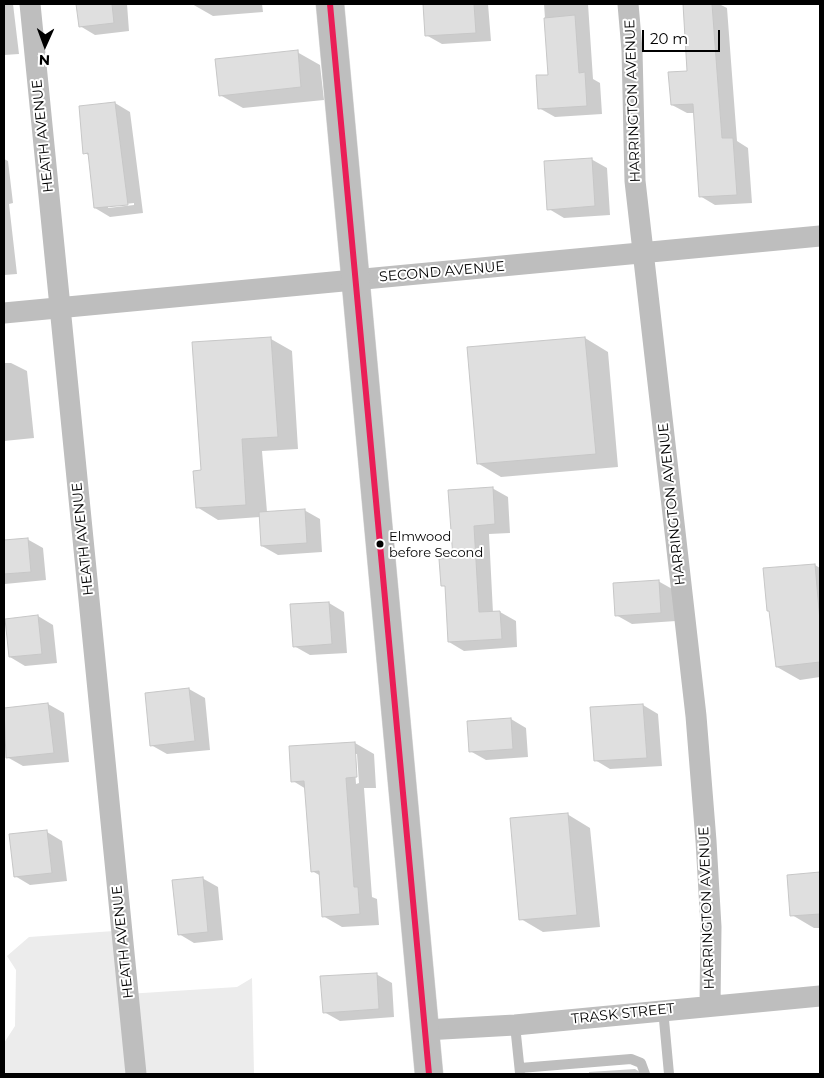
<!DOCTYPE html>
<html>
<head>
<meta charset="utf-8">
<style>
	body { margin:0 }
	#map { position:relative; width:824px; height:1078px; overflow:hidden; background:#fff; font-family:Montserrat,sans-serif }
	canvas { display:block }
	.frame { position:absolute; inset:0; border:5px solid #000; pointer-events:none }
	.north { position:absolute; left:20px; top:20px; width:50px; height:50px; -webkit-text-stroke:4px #fff; paint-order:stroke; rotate:182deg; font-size:14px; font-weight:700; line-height:20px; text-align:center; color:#000 }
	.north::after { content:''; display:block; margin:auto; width:18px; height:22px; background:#000; clip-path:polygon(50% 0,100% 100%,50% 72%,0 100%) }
	.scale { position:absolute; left:642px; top:30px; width:78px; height:22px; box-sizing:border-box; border:2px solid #000; border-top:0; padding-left:6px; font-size:15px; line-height:18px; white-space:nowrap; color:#000; -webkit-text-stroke:4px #fff; paint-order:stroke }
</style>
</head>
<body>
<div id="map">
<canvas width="824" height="1078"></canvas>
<div class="frame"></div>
<div class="north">N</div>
<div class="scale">20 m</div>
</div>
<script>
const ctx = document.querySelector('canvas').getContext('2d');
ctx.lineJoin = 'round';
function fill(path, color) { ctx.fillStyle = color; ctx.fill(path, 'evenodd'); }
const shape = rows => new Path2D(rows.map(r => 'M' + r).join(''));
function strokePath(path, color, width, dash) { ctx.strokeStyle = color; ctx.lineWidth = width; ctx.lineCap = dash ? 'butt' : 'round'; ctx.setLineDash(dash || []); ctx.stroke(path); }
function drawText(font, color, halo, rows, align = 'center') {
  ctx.font = font + ' Montserrat,sans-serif'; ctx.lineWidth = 4; ctx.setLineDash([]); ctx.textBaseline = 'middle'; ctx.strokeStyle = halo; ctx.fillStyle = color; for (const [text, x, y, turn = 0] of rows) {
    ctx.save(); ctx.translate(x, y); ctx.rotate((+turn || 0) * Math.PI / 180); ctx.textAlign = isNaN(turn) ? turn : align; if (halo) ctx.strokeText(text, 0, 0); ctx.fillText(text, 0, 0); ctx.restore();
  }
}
fill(shape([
	[114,931,127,994,237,987,252,978,254,1074,4,1074,4,1043,15,1026,16,970,7,956,29,937]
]), '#ececec');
fill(shape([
	[4,4,13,4,19,54,4,55],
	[78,4,127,4,129,31,95,35,80,26],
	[192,4,262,4,263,12,213,16],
	[424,4,488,4,491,41,442,44,426,35],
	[544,4,588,4,593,79,600,83,602,114,555,117,539,108,549,76],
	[684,4,719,4,727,8,737,141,748,148,752,203,715,205,700,196,695,113,687,113,672,105,688,72],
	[297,52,320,65,324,100,243,108,220,95],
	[115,103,130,112,143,213,110,217,95,208,90,156,85,153],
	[134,203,134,205,108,208,108,206],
	[4,159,8,161,13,203,9,204,17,274,4,275],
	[591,159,607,168,610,215,564,218,549,209],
	[819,314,820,314,820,333],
	[585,338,608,352,618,467,501,477,479,464],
	[271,339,292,351,298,449,262,451,267,512,304,510,320,519,322,552,278,555,262,546,260,517,218,520,197,507,202,472],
	[4,363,11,363,27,371,34,438,4,441],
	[492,488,508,497,510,533,489,534,493,613,500,612,516,621,517,647,464,651,449,642,446,587,443,585,454,559],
	[27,539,43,548,46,580,5,584,4,542],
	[815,565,820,568,820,677,800,680,777,667,770,612,768,610],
	[658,581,674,590,676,621,632,624,616,615],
	[329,603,344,612,347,653,310,655,294,646],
	[38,616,53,625,57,663,25,666,10,657],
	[189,689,205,698,210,750,167,754,151,745,146,694],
	[48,704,64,713,69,762,23,766,7,757,4,709],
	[643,705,658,714,662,766,610,769,595,760],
	[511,719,526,728,528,757,486,760,470,751],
	[355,743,374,754,376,788,364,788,372,897,377,899,379,925,342,927,323,916,321,876,312,871,306,789,293,781],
	[354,754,357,754,359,783,356,784],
	[567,814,590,828,600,927,543,932,521,919],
	[47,832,62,841,67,881,30,885,15,876],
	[820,873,820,928,814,928,792,915,789,876],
	[202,878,218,887,223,940,194,943,179,934],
	[376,974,392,983,394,1017,340,1021,324,1012],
	[635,1069,643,1074,589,1074,589,1072]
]), '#0003');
const building = shape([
	[76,4,112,4,114,23,79,27,76,4],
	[423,4,474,4,476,33,425,36,423,4],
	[683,4,712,4,722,138,733,138,737,195,699,197,693,104,671,105,668,72,687,71,683,4],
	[575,15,579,73,585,72,587,106,538,109,536,75,548,75,544,18,575,15],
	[298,50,301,87,219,96,215,59,298,50],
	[115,102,128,205,94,208,88,153,83,154,79,106,115,102],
	[592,158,595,206,547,210,544,161,592,158],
	[271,337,278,437,242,439,246,505,196,508,193,471,201,470,192,342,271,337],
	[585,337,596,454,477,464,467,347,585,337],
	[493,487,495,524,474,526,479,612,500,611,502,639,448,642,445,586,441,586,439,559,453,558,448,490,493,487],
	[305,509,307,543,261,546,259,512,305,509],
	[28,538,31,572,4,574,4,540,28,538],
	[815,564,820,621,820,662,776,667,769,611,767,611,763,568,815,564],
	[659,580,661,613,615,616,613,583,659,580],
	[329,602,332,644,293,647,290,604,329,602],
	[38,615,42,654,9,657,5,619,38,615],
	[189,688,195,741,150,746,145,693,189,688],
	[48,703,54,753,6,758,4,708,48,703],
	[643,704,647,758,594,761,590,707,643,704],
	[511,718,513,749,469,752,467,721,511,718],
	[355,742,357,777,346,778,354,887,358,887,360,914,322,917,319,871,311,872,304,781,291,782,289,746,355,742],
	[568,813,577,915,519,920,510,818,568,813],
	[47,830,52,873,14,877,9,834,47,830],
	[820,872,820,914,790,916,787,875,820,872],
	[203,877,208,932,178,935,172,880,203,877],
	[377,973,379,1009,323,1013,320,976,377,973]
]);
fill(building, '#dfdfdf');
strokePath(building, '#c7c7c7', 1);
const primary = shape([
	[330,4,429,1074]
]);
strokePath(primary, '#dbdbdb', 29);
strokePath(shape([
	[663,1009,669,1074],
	[515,1025,520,1073],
	[520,1068,631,1059,641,1063,645,1074]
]), '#bebebe', 10);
strokePath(shape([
	[30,4,136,1074],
	[628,4,632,50,635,181,696,716,706,841,711,927,710,1005],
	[4,313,820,236],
	[425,1030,515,1025,820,996]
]), '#bebebe', 21);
strokePath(primary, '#bebebe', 28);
strokePath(shape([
	[330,4,429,1074]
]), '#ea1d57', 6);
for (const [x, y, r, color] of [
	[380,544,4.5,"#000"]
]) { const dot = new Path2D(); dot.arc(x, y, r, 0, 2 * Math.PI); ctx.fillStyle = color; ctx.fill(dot); strokePath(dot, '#fff', 2); }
drawText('13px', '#000', '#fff', [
	["Elmwood",389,537],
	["before Second",389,553]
], 'left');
drawText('14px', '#000', '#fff', [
	["HARRINGTON AVENUE",633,101,-92],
	["HEATH AVENUE",43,136,-96],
	["SECOND AVENUE",442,272,-5],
	["HARRINGTON AVENUE",672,504,-96],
	["HEATH AVENUE",83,539,-96],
	["HARRINGTON AVENUE",707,908,-92],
	["HEATH AVENUE",123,942,-96],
	["TRASK STREET",623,1014,-6]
]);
</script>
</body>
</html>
